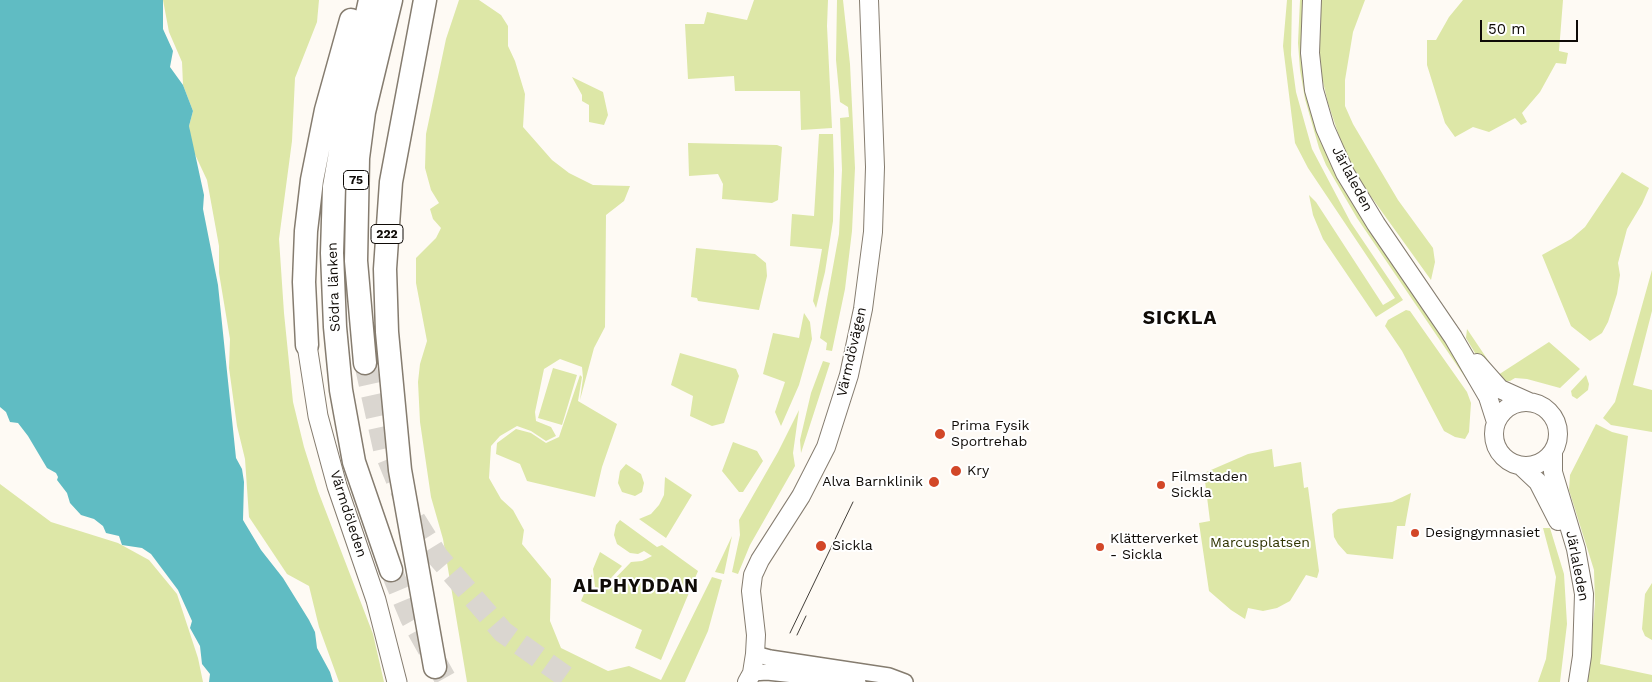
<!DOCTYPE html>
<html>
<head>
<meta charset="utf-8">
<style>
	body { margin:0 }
	#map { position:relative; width:1652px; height:682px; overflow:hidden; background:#fefaf4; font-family:"Work Sans",sans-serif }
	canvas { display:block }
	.scale { position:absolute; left:1480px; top:20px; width:98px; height:22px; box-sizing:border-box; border:2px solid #0f0b07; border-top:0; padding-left:6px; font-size:15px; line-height:18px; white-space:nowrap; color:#0f0b07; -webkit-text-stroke:4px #fff; paint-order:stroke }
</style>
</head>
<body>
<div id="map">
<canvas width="1652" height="682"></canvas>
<div class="scale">50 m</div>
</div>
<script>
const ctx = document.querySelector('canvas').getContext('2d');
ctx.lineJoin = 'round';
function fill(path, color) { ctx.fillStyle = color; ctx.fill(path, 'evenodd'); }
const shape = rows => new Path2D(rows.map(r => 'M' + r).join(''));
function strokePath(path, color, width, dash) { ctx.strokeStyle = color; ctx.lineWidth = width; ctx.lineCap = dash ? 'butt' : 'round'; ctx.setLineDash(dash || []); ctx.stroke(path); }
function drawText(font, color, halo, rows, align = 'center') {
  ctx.font = font + ' "Work Sans",sans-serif'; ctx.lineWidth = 4; ctx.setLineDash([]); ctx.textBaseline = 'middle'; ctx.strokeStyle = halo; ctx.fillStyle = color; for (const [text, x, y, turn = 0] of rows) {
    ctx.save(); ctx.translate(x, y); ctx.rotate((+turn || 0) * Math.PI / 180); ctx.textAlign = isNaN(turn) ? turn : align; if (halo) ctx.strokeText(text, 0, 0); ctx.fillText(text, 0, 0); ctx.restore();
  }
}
fill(shape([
	[163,0,319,0,317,22,295,78,292,141,279,239,284,313,293,402,304,447,318,491,373,634,384,682,339,682,319,627,309,586,287,574,249,517,245,459,237,426,229,368,230,339,219,273,219,246,207,180,192,148,189,126,193,111,183,85,182,62,169,32],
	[459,0,479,0,501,15,508,26,508,46,515,61,525,94,523,127,552,160,569,173,593,185,630,186,624,201,606,215,605,327,594,348,580,400,583,378,582,367,560,359,544,369,535,412,536,421,551,427,556,436,546,441,531,431,517,426,500,436,491,446,489,478,501,499,513,510,524,530,522,544,551,579,550,621,561,648,608,671,629,666,661,680,712,577,722,580,708,631,685,682,467,682,443,539,431,497,420,422,418,382,420,364,427,341,416,283,416,258,436,238,441,228,433,219,430,209,439,203,431,190,425,168,426,134,446,39],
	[754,0,828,0,827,26,832,128,801,130,800,91,735,91,734,76,688,79,685,24,704,24,707,12,747,20],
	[837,0,843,0,850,64,855,168,852,231,845,289,832,351,826,350,827,343,820,338,839,234,842,170,840,118,849,117,848,107,840,102,836,60],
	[1287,0,1292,0,1291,55,1296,92,1312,149,1351,223,1403,300,1376,317,1323,239,1313,215,1309,195,1316,202,1383,305,1395,298,1308,168,1295,143,1283,46],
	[1300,0,1303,0,1301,41,1314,117,1469,375,1475,392,1357,218,1326,165,1319,148,1305,99,1300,70,1298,43],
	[1320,0,1365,0,1353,32,1345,80,1345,106,1353,124,1398,200,1433,248,1435,262,1431,280,1349,166,1328,103,1319,65,1316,30],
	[1463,0,1563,0,1559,51,1568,53,1566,64,1556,63,1540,92,1522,113,1527,122,1521,125,1515,118,1489,132,1473,127,1455,137,1445,123,1427,65,1427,40,1436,40,1449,17],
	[572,77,603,92,608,115,604,125,589,122,589,105,582,101,582,95],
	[819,134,833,134,834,171,833,221,825,272,816,308,813,301,822,249,790,246,792,214,814,216],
	[688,143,777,145,782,147,778,200,772,203,722,199,723,184,718,174,689,176],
	[1622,172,1649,188,1642,204,1627,229,1618,263,1620,275,1617,294,1608,322,1602,333,1590,341,1571,326,1542,255,1571,239,1585,227],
	[696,248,755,254,766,263,767,276,759,310,698,301,697,298,691,297],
	[1652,270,1652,311,1633,385,1652,390,1652,432,1611,425,1603,418,1615,402],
	[1406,310,1410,311,1467,392,1471,403,1469,432,1465,439,1455,437,1444,431,1402,351,1385,326,1388,320],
	[804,313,810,322,812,339,799,385,781,426,775,412,785,382,763,374,773,333,799,338],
	[1467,329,1498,375,1549,342,1580,369,1560,388,1527,379,1515,378,1510,381,1500,382,1481,363,1466,338],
	[680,353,736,369,739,376,724,423,712,426,690,416,693,396,671,385],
	[823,361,830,363,801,453,800,440,811,393],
	[553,368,577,375,562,425,538,418],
	[580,375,582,377,578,401,617,424,602,467,595,497,527,481,520,464,496,454,497,443,516,429,531,433,546,443,559,437],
	[1586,375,1589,384,1588,390,1577,399,1572,396,1571,391],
	[799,410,793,453,795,466,750,545,738,574,732,572,740,535,739,520,778,452],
	[1596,424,1612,432,1628,436,1600,664,1652,675,1652,682,1587,682,1595,604,1594,570,1569,490,1570,475],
	[733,442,757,451,763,461,743,492,739,492,722,471],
	[1272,449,1274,467,1301,462,1304,488,1308,487,1319,571,1317,578,1306,575,1290,601,1277,608,1263,611,1248,608,1245,619,1231,610,1209,591,1199,523,1210,521,1204,473,1248,454],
	[626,464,641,474,644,483,642,492,635,496,622,492,618,483,620,471],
	[665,477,692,495,666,538,639,519,651,514,659,505,664,495],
	[0,484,51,522,118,543,149,560,177,594,198,658,203,682,0,682],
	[1411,493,1405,526,1397,526,1393,559,1347,554,1338,544,1334,537,1332,514,1338,509,1392,502],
	[620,520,657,547,662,545,698,571,661,660,635,648,642,630,581,601,592,574,593,589,602,592,631,562,642,561,652,556,644,551,638,554,630,553,617,544,614,535,616,525],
	[1543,528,1550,528,1564,574,1567,624,1560,682,1538,682,1546,659,1556,577],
	[732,536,724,574,715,572],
	[600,552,622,566,601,589,595,587,593,569],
	[1652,583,1652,640,1645,636,1642,629,1645,594]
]), '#dde7a7');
fill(shape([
	[0,0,163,0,163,29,173,51,170,67,183,85,193,111,189,126,204,195,203,209,218,285,236,458,242,469,244,482,243,520,261,550,283,578,309,620,315,632,317,648,330,672,333,682,209,682,210,674,202,664,200,646,190,628,192,621,178,590,151,554,142,548,122,545,119,536,106,533,103,526,94,519,81,515,70,503,67,493,57,480,58,477,56,473,47,468,28,436,18,423,10,422,6,412,0,407]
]), '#60bcc3');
strokePath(shape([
	[365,363,384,449,410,512,438,557,503,632,573,682],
	[391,570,411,618,447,682]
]), '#dad6d0', 22, [22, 11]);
const tertiary = shape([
	[755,654,770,658,889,676,905,682],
	[752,673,767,672,858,682]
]);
const secondary = shape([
	[1312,0,1310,53,1314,90,1325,128,1345,173,1376,224,1453,337,1488,397,1496,422],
	[1477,363,1500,389,1529,402],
	'1494 434a32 32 0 1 1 64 0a32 32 0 1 1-64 0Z',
	[1553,452,1553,472,1576,549,1584,594,1582,656,1578,682],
	[1521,466,1538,482,1558,521],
	[747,682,752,673,755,654,756,635,751,591,753,575,760,560,801,496,826,447,849,375,863,309,873,232,875,167,869,0]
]);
const primary = shape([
	[307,345,318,416,337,486,376,600,397,682]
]);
const motorway = shape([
	[370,0,353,78,334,187,332,253,335,327,341,390,354,462,391,570],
	[425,0,391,182,385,269,387,332,400,470,435,667],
	[307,345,304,282,306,231,312,180,326,110,351,20],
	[365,363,356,261,358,158,364,112,391,0]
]);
strokePath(tertiary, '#857c6f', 18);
strokePath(secondary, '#857c6f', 20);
strokePath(primary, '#857c6f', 21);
strokePath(motorway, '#857c6f', 25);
strokePath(tertiary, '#fff', 15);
strokePath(secondary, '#fff', 18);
strokePath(primary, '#fff', 19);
strokePath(motorway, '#fff', 22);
strokePath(shape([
	[790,633,853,502],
	[797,635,806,616]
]), '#423e39', 1);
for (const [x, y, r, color] of [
	[940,434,6,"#d24728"],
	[956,471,6,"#d24728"],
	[934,482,6,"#d24728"],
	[1161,485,5,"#d24728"],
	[1415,533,5,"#d24728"],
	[821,546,6,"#d24728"],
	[1100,547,5,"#d24728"]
]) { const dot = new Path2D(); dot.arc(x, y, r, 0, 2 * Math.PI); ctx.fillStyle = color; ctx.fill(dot); strokePath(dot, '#fff', 2); }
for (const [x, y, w] of [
	[356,180,25],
	[387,234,32]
]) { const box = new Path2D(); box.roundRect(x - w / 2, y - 9.5, w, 19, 4); ctx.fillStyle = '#fff'; ctx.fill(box); strokePath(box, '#0f0b07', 1); }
drawText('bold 12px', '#0f0b07', null, [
	["75",356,180],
	["222",387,234]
]);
drawText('14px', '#0f0b07', '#fff', [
	["Järlaleden",1352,179,62],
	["Södra länken",334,287,-92],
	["Värmdövägen",852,352,-77],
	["Värmdöleden",348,514,72],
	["Järlaleden",1577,566,79]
]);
drawText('14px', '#0f0b07', '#fff', [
	["Prima Fysik",951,426],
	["Sportrehab",951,442],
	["Kry",967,471],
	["Filmstaden",1171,477],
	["Sickla",1171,493],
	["Alva Barnklinik",923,482,"right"],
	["Designgymnasiet",1425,533],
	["Klätterverket",1110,539],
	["- Sickla",1110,555],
	["Sickla",832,546]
], 'left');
drawText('14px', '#2f3400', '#fff', [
	["Marcusplatsen",1260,543]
]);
ctx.letterSpacing = '1px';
drawText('bold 19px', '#0f0b07', '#fff', [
	["SICKLA",1180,318],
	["ALPHYDDAN",636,586]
]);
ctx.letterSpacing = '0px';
</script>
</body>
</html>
